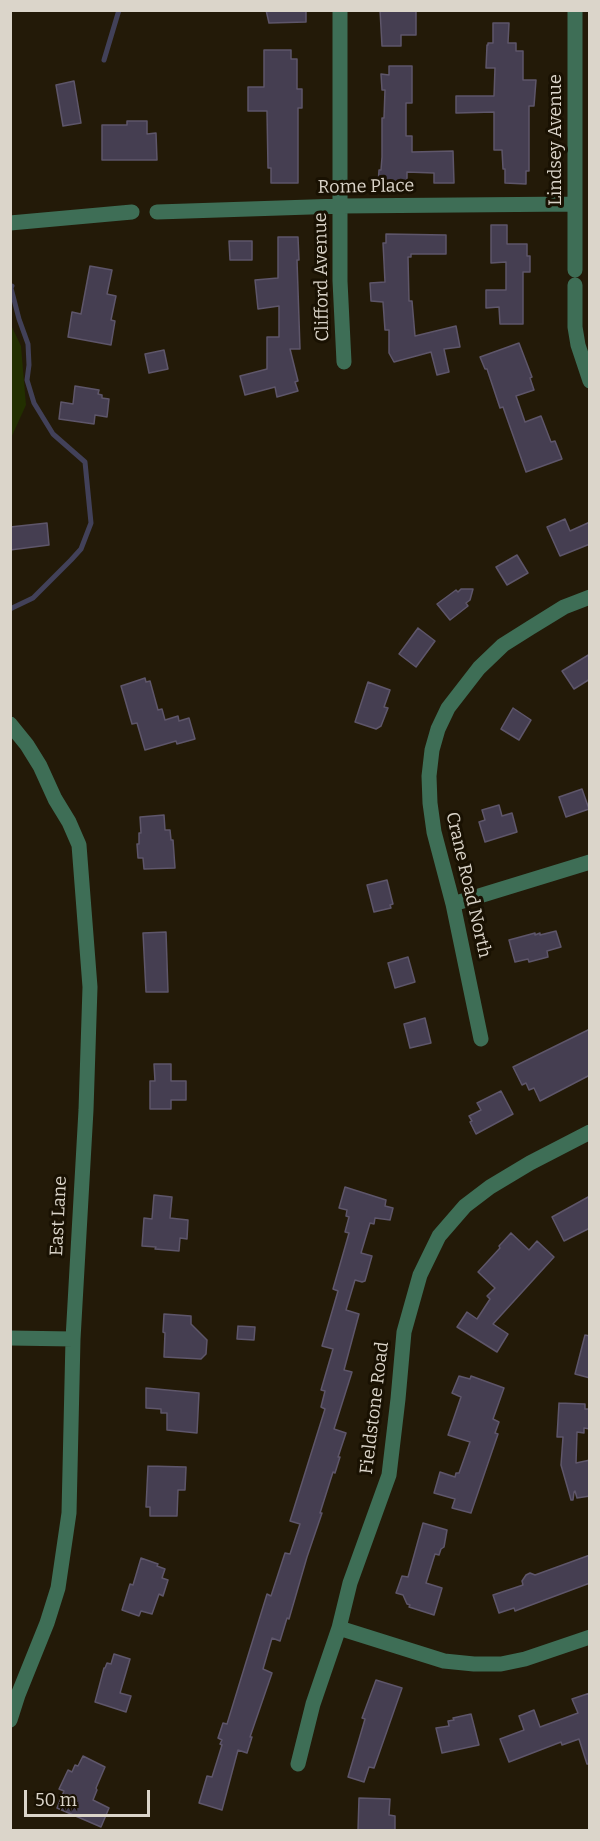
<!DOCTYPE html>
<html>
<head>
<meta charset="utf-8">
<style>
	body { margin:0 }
	#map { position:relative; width:600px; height:1841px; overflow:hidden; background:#231a08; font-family:Bitter,serif }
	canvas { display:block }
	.frame { position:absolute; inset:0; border:12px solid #dbd5ca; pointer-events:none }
	.scale { position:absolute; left:24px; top:1790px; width:126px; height:27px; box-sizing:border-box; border:3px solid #dbd5ca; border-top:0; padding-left:8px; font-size:18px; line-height:21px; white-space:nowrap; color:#dbd5ca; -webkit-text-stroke:4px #191102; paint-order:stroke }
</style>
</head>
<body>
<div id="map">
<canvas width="600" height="1841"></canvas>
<div class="frame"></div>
<div class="scale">50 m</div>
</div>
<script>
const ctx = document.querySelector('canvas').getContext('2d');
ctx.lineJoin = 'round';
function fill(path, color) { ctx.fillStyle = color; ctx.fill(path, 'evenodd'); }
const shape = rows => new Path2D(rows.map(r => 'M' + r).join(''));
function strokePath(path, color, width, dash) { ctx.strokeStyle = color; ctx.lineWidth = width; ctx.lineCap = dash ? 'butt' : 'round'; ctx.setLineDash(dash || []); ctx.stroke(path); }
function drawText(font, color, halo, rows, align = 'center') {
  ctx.font = font + ' Bitter,serif'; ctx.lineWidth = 6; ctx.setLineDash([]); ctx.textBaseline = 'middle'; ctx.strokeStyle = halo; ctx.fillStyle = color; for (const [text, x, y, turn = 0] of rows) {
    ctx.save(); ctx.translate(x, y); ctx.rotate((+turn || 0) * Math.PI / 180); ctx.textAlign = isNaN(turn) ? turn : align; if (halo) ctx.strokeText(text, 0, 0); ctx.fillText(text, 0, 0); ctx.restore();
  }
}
fill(shape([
	[11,325,21,346,26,405,11,438]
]), '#222f00');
strokePath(shape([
	[104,60,119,10],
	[10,609,33,598,71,560,81,549,91,523,85,462,53,434,34,403,27,380,29,365,28,344,19,319,11,288,12,286]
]), '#424159', 5);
const building = shape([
	[266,10,306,10,306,22,269,23,266,10],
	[380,10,416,10,416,35,401,35,401,46,382,46,380,10],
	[493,23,509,23,508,43,516,43,516,51,523,51,523,80,536,80,534,106,529,106,529,171,526,171,526,184,505,183,505,169,503,169,502,150,494,150,494,112,456,113,456,96,494,96,495,68,486,68,487,45,488,45,488,43,493,43,493,23],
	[264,50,291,50,291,59,297,59,297,89,302,89,302,108,298,108,298,183,271,183,271,168,268,168,267,111,248,111,248,87,264,87,264,50],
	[389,66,412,66,412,103,406,103,406,136,412,136,412,152,453,151,454,183,434,183,434,173,407,172,407,186,378,186,379,170,381,170,382,157,382,118,384,118,385,90,382,90,381,74,389,75,389,66],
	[74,81,81,123,63,126,56,85,74,81],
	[127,121,147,121,147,134,156,133,157,160,102,160,102,125,127,125,127,121],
	[491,225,507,225,507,244,527,244,527,256,530,256,530,272,523,272,523,324,500,324,499,307,486,308,486,290,506,290,506,262,491,263,491,225],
	[386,234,446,235,446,254,411,254,411,257,408,257,409,301,412,301,415,336,456,326,460,347,444,349,449,372,437,375,431,352,394,362,389,353,389,330,385,330,383,302,371,301,370,283,385,282,383,243,386,243,386,234],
	[278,237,298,237,299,260,297,260,300,349,290,349,298,381,295,382,298,391,277,397,275,387,245,395,240,376,267,369,267,337,279,337,279,306,258,309,255,280,278,278,278,237],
	[229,241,252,241,252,260,230,260,229,241],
	[90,266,112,270,107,294,116,296,111,320,115,321,111,345,68,337,72,312,81,314,90,266],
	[519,343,532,377,530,378,534,390,516,396,525,422,541,416,551,442,555,441,562,459,526,472,503,407,500,408,487,369,485,369,480,357,519,343],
	[164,350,168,369,149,373,145,354,164,350],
	[75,386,99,390,98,394,102,395,102,398,109,399,107,417,95,415,94,424,59,419,61,402,73,404,75,386],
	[565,519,570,531,590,522,590,544,560,556,547,527,565,519],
	[47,523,49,545,10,550,10,527,47,523],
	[517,555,528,573,507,585,496,567,517,555],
	[461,589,473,589,470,600,466,603,468,606,450,620,437,604,456,590,458,592,461,589],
	[418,628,435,641,416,667,399,654,418,628],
	[590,654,590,679,574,689,562,671,590,654],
	[145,678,146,682,150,681,158,710,162,709,165,720,178,716,179,721,189,718,195,739,177,744,176,741,145,750,137,723,132,724,121,686,145,678],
	[368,682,390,690,384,707,388,708,381,726,376,729,355,722,368,682],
	[513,708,531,720,519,740,501,729,513,708],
	[582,789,589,809,566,817,559,797,582,789],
	[499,805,502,816,512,813,517,832,485,842,479,822,485,820,482,810,499,805],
	[164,815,165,830,170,830,171,840,173,840,175,868,144,869,143,858,138,858,137,844,139,844,139,833,141,833,140,817,164,815],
	[387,880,393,904,390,905,391,908,374,912,367,885,387,880],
	[556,931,561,947,547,951,548,957,529,962,528,959,515,962,509,940,535,933,535,935,540,933,540,935,556,931],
	[166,932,168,992,146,992,143,933,166,932],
	[408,957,415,982,395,988,388,963,408,957],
	[425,1018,431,1043,410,1048,404,1024,425,1018],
	[590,1029,590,1075,540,1101,534,1088,529,1090,526,1083,522,1085,513,1067,590,1029],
	[154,1064,171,1064,171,1081,186,1081,186,1100,171,1100,171,1109,150,1109,150,1081,155,1081,154,1064],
	[501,1091,513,1114,476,1134,470,1122,472,1121,469,1116,481,1110,477,1103,501,1091],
	[345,1187,386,1200,385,1206,393,1208,390,1220,375,1218,374,1224,370,1223,361,1253,372,1256,365,1281,362,1282,355,1280,346,1310,359,1314,344,1370,352,1372,334,1429,346,1433,338,1457,340,1457,335,1473,333,1472,320,1513,322,1513,307,1557,289,1619,287,1618,280,1641,272,1638,263,1669,272,1673,250,1737,252,1737,247,1753,238,1750,222,1810,199,1803,207,1776,212,1777,222,1745,220,1744,222,1740,218,1738,223,1723,227,1724,267,1594,271,1596,285,1553,290,1554,300,1524,290,1521,325,1409,321,1407,325,1391,321,1390,333,1349,322,1346,338,1291,333,1289,349,1233,345,1232,349,1217,346,1216,347,1210,339,1208,345,1187],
	[154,1195,172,1197,170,1218,188,1220,187,1239,180,1238,179,1251,155,1249,156,1247,142,1246,144,1218,152,1219,154,1195],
	[590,1196,590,1228,564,1241,552,1217,590,1196],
	[511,1233,529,1250,537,1241,554,1257,493,1324,508,1334,497,1352,457,1327,467,1312,477,1319,490,1299,487,1296,495,1288,478,1272,500,1248,499,1246,511,1233],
	[164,1314,191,1316,191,1324,207,1340,206,1354,201,1359,164,1357,165,1333,163,1332,164,1314],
	[238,1326,255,1327,254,1340,237,1339,238,1326],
	[585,1335,590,1336,590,1378,575,1374,585,1335],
	[459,1376,470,1379,471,1376,504,1388,493,1419,499,1422,495,1433,498,1434,471,1513,452,1508,455,1499,434,1493,440,1472,455,1477,456,1473,459,1473,470,1442,448,1435,461,1397,452,1393,459,1376],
	[146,1388,199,1393,197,1433,167,1430,167,1413,161,1413,161,1409,146,1408,146,1388],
	[559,1403,585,1404,585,1409,590,1409,590,1429,584,1428,584,1433,577,1432,576,1463,590,1460,590,1496,577,1498,575,1491,574,1492,573,1500,571,1500,561,1465,563,1437,557,1437,559,1403],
	[148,1466,186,1467,185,1490,178,1490,177,1516,150,1516,150,1507,146,1507,148,1466],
	[423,1523,447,1530,444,1547,441,1549,439,1555,435,1554,426,1583,442,1588,434,1615,409,1607,410,1605,407,1604,403,1595,396,1593,402,1576,408,1577,423,1523],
	[590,1555,590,1583,515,1611,514,1608,499,1613,493,1595,523,1585,522,1581,526,1575,530,1573,535,1575,590,1555],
	[141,1558,158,1564,157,1566,165,1569,162,1578,168,1580,163,1596,159,1594,152,1614,141,1611,139,1616,122,1610,130,1584,133,1585,141,1558],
	[114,1654,130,1659,120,1693,131,1696,126,1712,95,1702,104,1668,105,1668,107,1663,111,1664,114,1654],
	[376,1680,402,1688,374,1768,369,1767,364,1782,348,1777,365,1719,362,1718,376,1680],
	[590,1693,590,1764,587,1764,579,1739,562,1745,561,1742,509,1762,500,1739,524,1730,519,1716,534,1710,540,1727,578,1713,572,1699,590,1693],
	[471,1714,479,1745,442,1753,436,1728,449,1726,448,1721,454,1720,453,1718,471,1714],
	[83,1756,105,1767,96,1788,97,1790,93,1800,109,1808,101,1827,57,1808,64,1791,59,1789,68,1770,72,1772,75,1765,78,1766,83,1756],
	[359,1798,390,1799,389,1815,395,1816,395,1830,358,1830,359,1798]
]);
fill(building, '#453e51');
strokePath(building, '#5e566a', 1.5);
strokePath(shape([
	[340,10,340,281,344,362],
	[157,212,341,206,575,204],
	[10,223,132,212],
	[575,270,575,10],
	[575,285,575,327,578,345,590,381],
	[10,724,27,745,40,766,55,799,69,822,79,845,90,987,86,1110,73,1339,69,1513,58,1588,47,1623,18,1695,10,1720],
	[453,904,590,862],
	[481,1039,453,904,434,832,430,803,429,776,432,750,438,729,448,708,479,668,503,645,530,628,564,607,590,597],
	[10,1338,73,1339],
	[339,1628,444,1661,474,1664,501,1664,525,1659,590,1637],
	[298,1764,313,1704,339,1628,350,1583,389,1475,398,1399,404,1332,420,1275,439,1236,465,1206,490,1187,530,1163,590,1132]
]), '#3e6e56', 15);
drawText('18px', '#dbd5ca', '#191102', [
	["Lindsey Avenue",556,140,-90],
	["Rome Place",366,187,-1],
	["Clifford Avenue",322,277,-91],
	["Crane Road North",468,885,77],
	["East Lane",59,1216,-87],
	["Fieldstone Road",375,1408,-83]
]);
</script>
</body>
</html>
